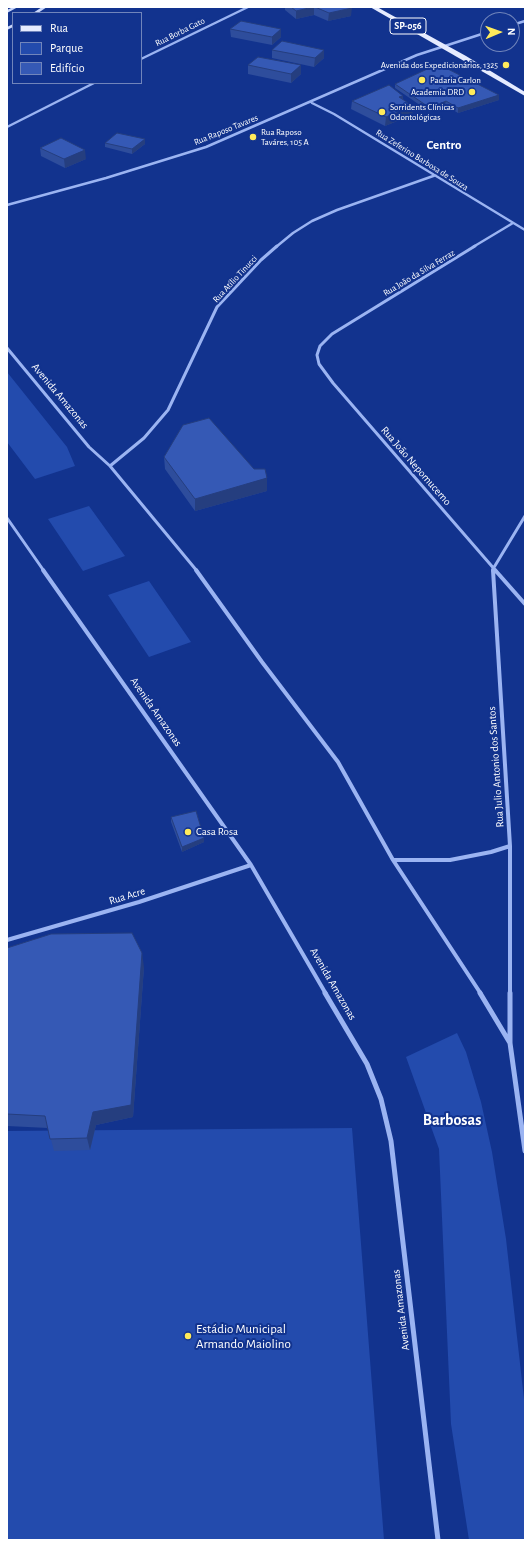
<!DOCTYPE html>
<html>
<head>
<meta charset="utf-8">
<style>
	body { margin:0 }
	#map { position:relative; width:532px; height:1547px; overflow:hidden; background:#12338e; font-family:"Alegreya Sans",sans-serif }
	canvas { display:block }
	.frame { position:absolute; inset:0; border:8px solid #fff; pointer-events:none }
	.legend { position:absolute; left:12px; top:12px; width:130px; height:72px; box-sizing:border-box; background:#12338e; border:1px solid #7185bb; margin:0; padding:5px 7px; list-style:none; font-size:12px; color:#fff }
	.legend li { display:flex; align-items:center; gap:8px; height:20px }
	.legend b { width:20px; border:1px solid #7185bb }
	.north { position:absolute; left:480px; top:12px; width:40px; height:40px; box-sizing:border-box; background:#12338e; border:1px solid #7185bb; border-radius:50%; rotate:88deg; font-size:11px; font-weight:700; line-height:16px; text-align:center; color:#fff }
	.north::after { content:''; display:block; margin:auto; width:14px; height:18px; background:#ffeb5b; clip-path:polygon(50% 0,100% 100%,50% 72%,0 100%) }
</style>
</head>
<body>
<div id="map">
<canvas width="532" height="1547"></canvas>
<div class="frame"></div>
<ul class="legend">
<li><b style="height:5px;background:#e5ebff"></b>Rua</li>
<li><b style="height:11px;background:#234bad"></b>Parque</li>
<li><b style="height:11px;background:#3559b5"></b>Edifício</li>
</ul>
<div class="north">N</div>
</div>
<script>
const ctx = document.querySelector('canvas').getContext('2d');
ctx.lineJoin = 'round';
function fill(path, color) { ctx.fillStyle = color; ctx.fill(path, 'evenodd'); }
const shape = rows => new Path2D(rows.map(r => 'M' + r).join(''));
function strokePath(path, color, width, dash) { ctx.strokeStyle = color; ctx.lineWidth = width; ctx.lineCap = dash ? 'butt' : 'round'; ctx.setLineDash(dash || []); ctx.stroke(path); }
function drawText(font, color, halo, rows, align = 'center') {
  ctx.font = font + ' "Alegreya Sans",sans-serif'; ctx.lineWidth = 4; ctx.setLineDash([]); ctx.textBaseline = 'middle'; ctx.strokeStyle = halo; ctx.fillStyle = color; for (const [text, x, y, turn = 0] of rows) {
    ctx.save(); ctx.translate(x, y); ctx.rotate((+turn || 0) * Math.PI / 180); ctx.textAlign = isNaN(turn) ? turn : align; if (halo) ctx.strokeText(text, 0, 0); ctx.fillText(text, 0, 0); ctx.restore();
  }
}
fill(shape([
	[7,372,67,447,75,466,35,479,7,442],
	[89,506,125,556,83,571,48,519],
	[149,581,191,642,149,657,108,595],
	[457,1033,466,1052,481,1102,492,1152,506,1239,525,1408,525,1540,469,1540,451,1424,439,1149,406,1057],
	[352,1128,384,1540,7,1540,7,1131]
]), '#234bad');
strokePath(shape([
	[512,25,525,21],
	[141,59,248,7],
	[312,103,334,114,525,230],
	[7,127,94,83],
	[7,205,106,178,206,147,417,55,488,32],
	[276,247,293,233,312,221,337,210,436,175],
	[473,247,513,223]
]), '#9bb4f2', 2.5);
strokePath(shape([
	[475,246,332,334,320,346,317,355,319,364,333,383,496,571],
	[7,348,89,447,110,466,197,571],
	[110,466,144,438,168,410,217,307,261,260,277,246],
	[7,518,44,571],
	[493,569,493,571],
	[493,569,525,516]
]), '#9bb4f2', 3);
strokePath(shape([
	[43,570,251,865,326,994],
	[196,570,262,662,338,762,393,860,481,994],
	[493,570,510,846,510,994],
	[495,570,525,604],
	[393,860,450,860,491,852,510,846],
	[7,940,139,902,251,865]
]), '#9bb4f2', 4);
strokePath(shape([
	[325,993,367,1064,381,1099,391,1141,438,1540],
	[480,993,510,1043],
	[510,993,510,1043,525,1151]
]), '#9bb4f2', 5);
fill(shape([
	[13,7,18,7,7,13,7,10,13,7],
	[42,7,47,7,38,13,33,13,42,7],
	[13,24,13,27,7,30,7,27,13,24]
]), '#c9d7fc');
fill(shape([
	[370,7,377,7,466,56,525,92,525,96,370,7]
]), '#e5ebff');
fill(shape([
	[285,7,350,7,351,16,328,21,314,15,296,19,285,10],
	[230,29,281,37,272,45,231,37],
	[272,50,324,50,324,58,314,67,272,58],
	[248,65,301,74,291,83,248,74],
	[395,84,499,100,458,113,445,105,430,112,395,88],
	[403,96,403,100,413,106,412,115,385,126,351,109,352,101],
	[105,143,145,144,132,154,105,147],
	[40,148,86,159,65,168,41,156],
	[164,457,267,491,195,511,165,469],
	[171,817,204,842,182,852,171,822],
	[7,948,144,967,133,1117,96,1125,90,1150,54,1151,48,1128,7,1126]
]), '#2e4d9c');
fill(shape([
	[314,7,314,15,296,19,296,11],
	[352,8,351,16,328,21,329,13],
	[281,29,281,37,272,45,272,37],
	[324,50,324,58,314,67,315,58],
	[301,65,301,74,291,83,291,74],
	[499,95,499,100,458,113,458,108],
	[403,96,402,104,399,97],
	[446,101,445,105,430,112,430,108],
	[413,106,412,115,385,126,386,117],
	[145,139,145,144,132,154,132,149],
	[85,150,86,159,65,168,64,159],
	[267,478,267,491,195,511,195,499],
	[204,838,204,842,182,852,182,847],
	[142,953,144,967,133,1117,96,1125,90,1150,87,1138,93,1112]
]), '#253e7f');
const building = shape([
	[291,7,313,7,296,11,291,7],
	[315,7,350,7,352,8,329,13,315,7],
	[241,21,281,29,272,37,230,29,241,21],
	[282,41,324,50,315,58,272,50,282,41],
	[258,57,301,65,291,74,248,65,258,57],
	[438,64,499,95,458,108,446,101,430,108,395,84,438,64],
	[389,85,403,96,399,97,413,106,386,117,352,101,389,85],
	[117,133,145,139,132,149,105,143,117,133],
	[61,138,85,150,64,159,40,148,61,138],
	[209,418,254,469,265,469,267,478,195,499,164,457,183,425,209,418],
	[196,811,204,838,182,847,171,817,196,811],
	[132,933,142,953,131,1105,93,1112,87,1138,50,1139,45,1116,7,1114,7,948,51,934,132,933]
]);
fill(building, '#3559b5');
strokePath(building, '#253e7f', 1);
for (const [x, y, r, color] of [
	[506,65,4,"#ffeb5b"],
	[422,80,4,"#ffeb5b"],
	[472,92,4,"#ffeb5b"],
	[382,112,4,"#ffeb5b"],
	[253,137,4,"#ffeb5b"],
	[188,832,4,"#ffeb5b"],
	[188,1336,4,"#ffeb5b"]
]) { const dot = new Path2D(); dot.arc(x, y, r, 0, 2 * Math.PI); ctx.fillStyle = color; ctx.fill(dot); strokePath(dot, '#12338e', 1.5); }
drawText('9px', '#fff', '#12338e', [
	["Rua Borba Gato",180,32,-26],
	["Rua Raposo Tavares",226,130,-22],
	["Rua Zeferino Barbosa de Souza",422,160,32],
	["Rua João da Silva Ferraz",419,273,-31],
	["Rua Atílio Tinucci",235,279,-47]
]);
drawText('9px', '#fff', '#12338e', [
	["Avenida dos Expedicionários, 1325",498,65,"right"],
	["Padaria Carlon",430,80],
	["Academia DRD",464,92,"right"],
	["Sorridents Clínicas",390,107],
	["Odontológicas",390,117],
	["Rua Raposo",261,132],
	["Taváres, 105 A",261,142]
], 'left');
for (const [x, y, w] of [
	[408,26,36]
]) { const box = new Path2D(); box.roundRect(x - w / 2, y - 8, w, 16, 3); ctx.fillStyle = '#12338e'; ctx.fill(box); strokePath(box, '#fff', 1); }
drawText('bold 10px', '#fff', null, [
	["SP-056",408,26]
]);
drawText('11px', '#fff', '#12338e', [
	["Avenida Amazonas",60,396,50],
	["Rua João Nepomucemo",416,466,49],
	["Avenida Amazonas",156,712,55],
	["Rua Julio Antonio dos Santos",496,767,-94],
	["Rua Acre",127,896,-17],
	["Avenida Amazonas",333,984,60],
	["Avenida Amazonas",401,1310,-97]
]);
drawText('11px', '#fff', '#12338e', [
	["Casa Rosa",196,832]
], 'left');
drawText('bold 13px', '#fff', '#12338e', [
	["Centro",444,145]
]);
drawText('13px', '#fff', '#12338e', [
	["Estádio Municipal",196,1329],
	["Armando Maiolino",196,1344]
], 'left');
drawText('bold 16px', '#fff', '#12338e', [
	["Barbosas",452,1120]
]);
</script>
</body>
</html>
